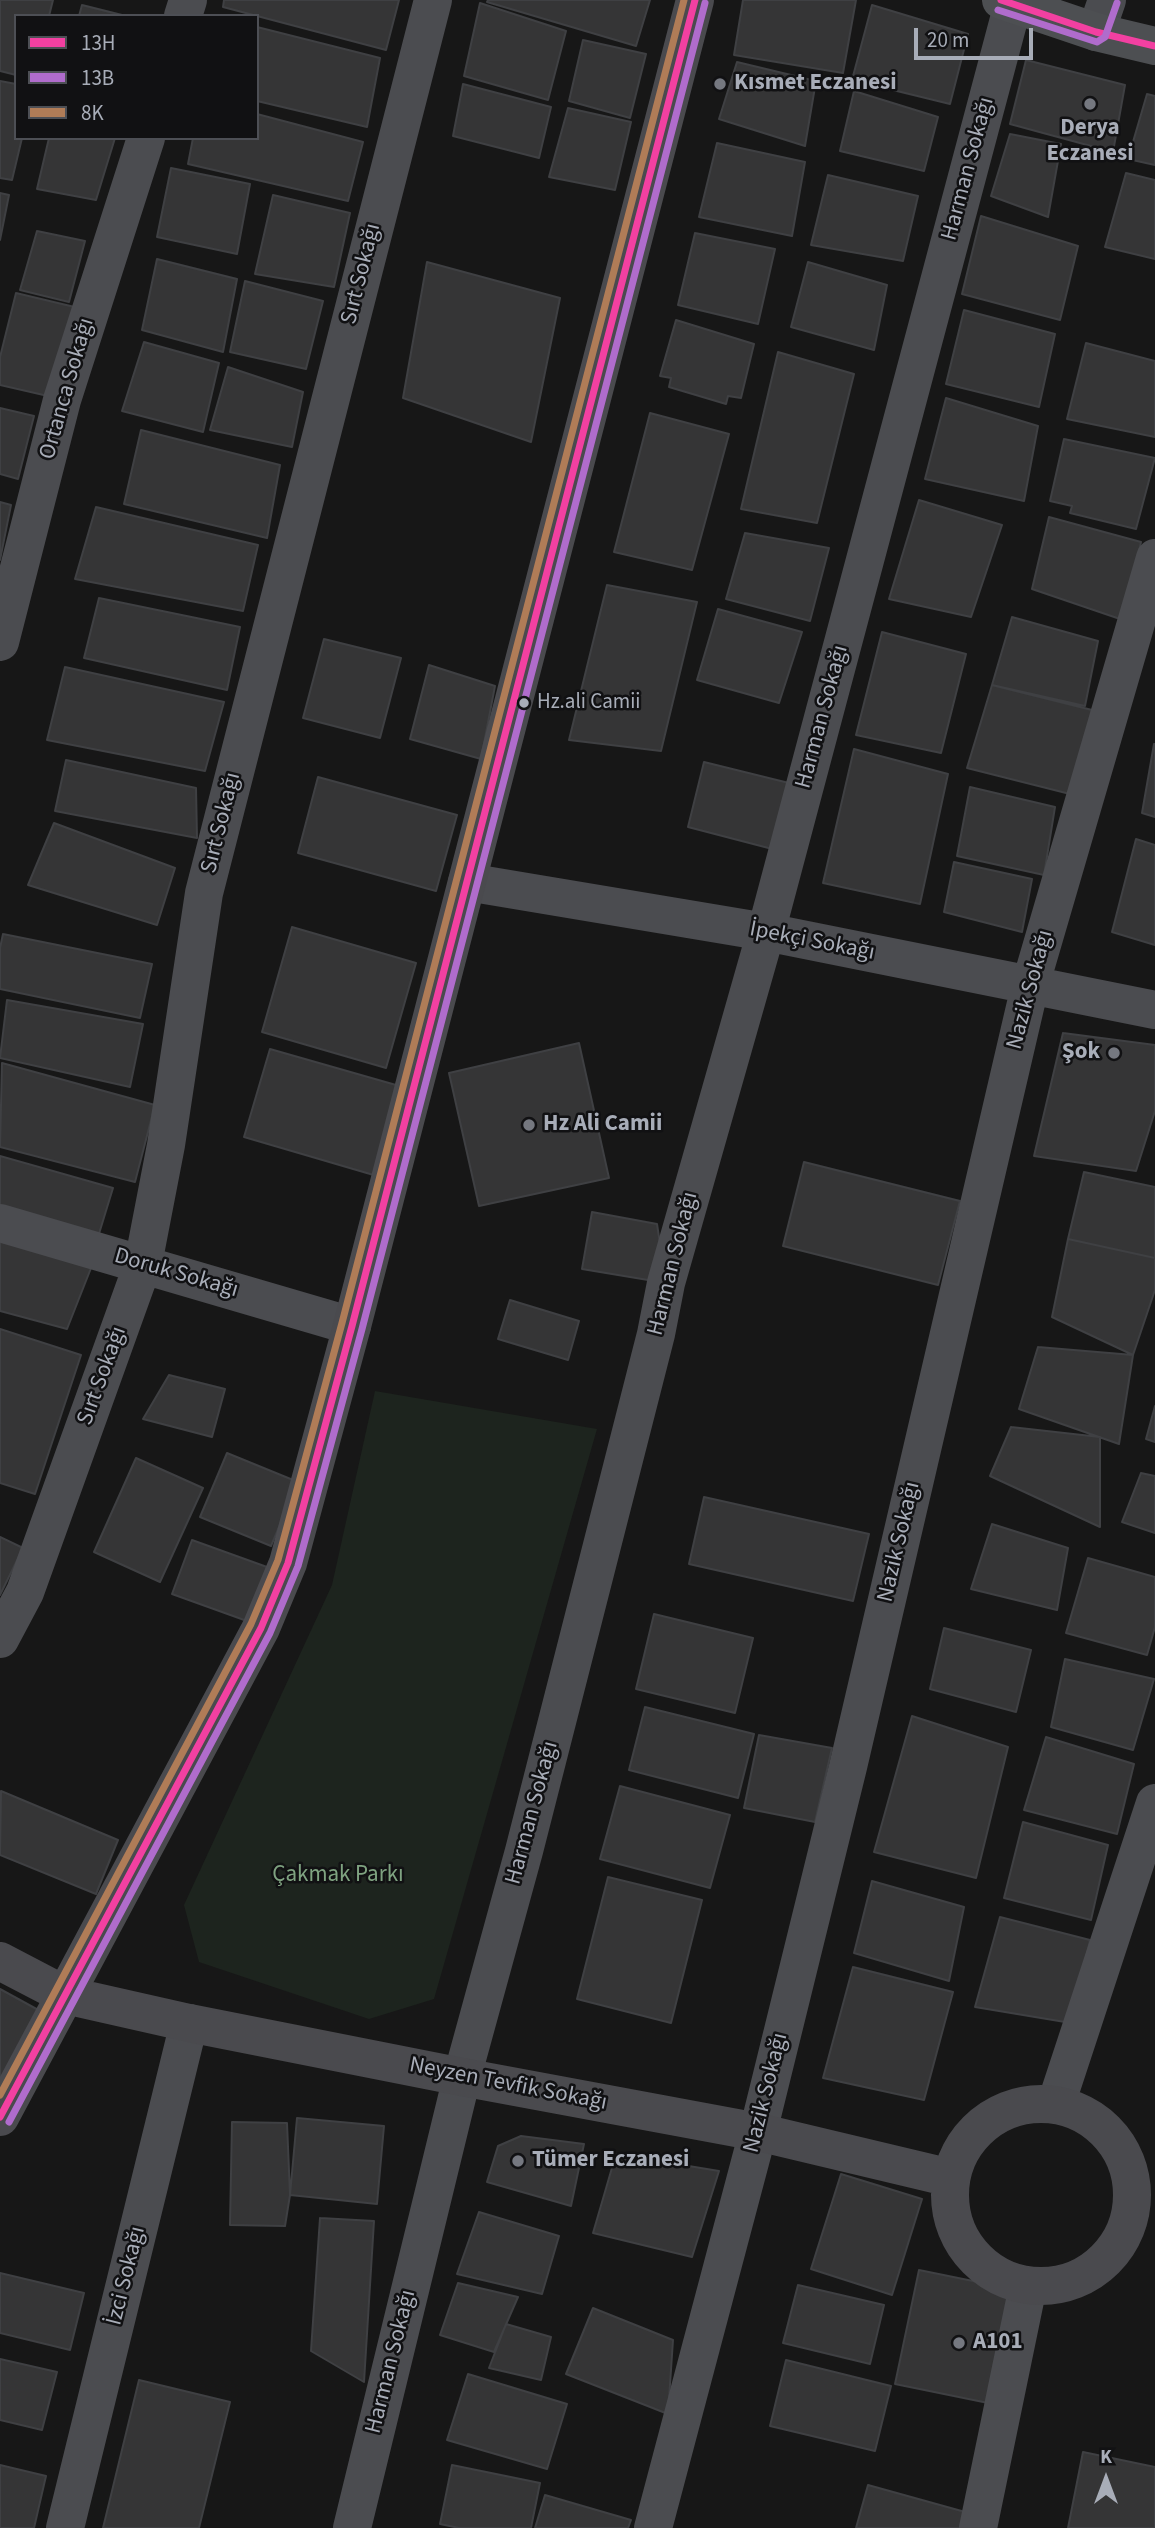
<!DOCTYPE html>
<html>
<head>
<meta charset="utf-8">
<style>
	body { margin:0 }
	#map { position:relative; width:1155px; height:2528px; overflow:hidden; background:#171717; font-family:"Source Sans 3",sans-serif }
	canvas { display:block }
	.legend { position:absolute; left:14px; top:14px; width:245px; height:126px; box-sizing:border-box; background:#111113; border:2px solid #4d4f55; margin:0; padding:9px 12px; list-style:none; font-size:21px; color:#a8adb8 }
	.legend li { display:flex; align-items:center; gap:14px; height:35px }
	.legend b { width:35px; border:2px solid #4d4f55 }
	.north { position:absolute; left:1071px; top:2444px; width:70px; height:70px; -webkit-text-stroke:5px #111113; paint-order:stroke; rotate:0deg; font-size:19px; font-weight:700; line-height:28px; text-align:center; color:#a8adb8 }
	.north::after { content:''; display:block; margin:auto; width:24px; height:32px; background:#a8adb8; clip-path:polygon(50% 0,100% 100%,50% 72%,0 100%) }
	.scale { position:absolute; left:914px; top:28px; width:119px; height:32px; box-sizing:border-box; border:4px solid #a8adb8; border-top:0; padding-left:9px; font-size:21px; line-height:24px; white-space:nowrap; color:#a8adb8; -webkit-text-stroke:5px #111113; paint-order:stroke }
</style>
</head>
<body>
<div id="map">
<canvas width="1155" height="2528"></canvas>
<ul class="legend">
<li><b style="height:9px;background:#f240a1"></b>13H</li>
<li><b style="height:9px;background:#b06ccc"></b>13B</li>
<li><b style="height:9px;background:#b07c57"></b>8K</li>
</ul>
<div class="north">K</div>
<div class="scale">20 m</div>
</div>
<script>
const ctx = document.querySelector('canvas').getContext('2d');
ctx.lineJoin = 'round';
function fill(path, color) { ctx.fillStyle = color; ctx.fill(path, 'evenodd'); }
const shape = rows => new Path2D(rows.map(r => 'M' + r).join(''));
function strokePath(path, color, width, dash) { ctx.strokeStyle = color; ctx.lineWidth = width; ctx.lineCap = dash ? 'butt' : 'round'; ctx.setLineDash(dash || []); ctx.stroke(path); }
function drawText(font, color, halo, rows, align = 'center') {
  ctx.font = font + ' "Source Sans 3",sans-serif'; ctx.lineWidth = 5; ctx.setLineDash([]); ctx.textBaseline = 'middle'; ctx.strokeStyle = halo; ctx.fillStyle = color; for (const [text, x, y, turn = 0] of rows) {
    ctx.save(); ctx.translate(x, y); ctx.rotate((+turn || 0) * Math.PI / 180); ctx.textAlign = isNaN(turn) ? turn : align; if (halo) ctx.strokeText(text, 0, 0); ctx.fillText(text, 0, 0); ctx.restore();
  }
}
fill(shape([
	[375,1391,597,1429,434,1999,369,2019,199,1962,184,1905,332,1585]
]), '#1d241e');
const building = shape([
	[0,0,53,0,49,16,16,16,16,75,0,71,0,0],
	[224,0,399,0,386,50,223,7,224,0],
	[488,0,650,0,636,46,487,2,488,0],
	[743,0,856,0,843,73,734,55,743,0],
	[480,3,566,31,548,100,464,76,480,3],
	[82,5,126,16,79,16,82,5],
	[872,5,968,34,950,104,852,80,872,5],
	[257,27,380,58,367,127,257,101,257,27],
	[583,40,646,54,630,118,569,101,583,40],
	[1026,60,1125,85,1113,152,1010,124,1026,60],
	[737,62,816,81,805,146,719,119,737,62],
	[0,81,16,84,16,138,22,138,12,180,0,178,0,81],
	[463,84,551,107,539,158,453,136,463,84],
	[854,91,938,117,924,171,840,151,854,91],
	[1147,94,1155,96,1155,165,1128,159,1147,94],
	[568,108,631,122,615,190,549,177,568,108],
	[257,114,363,142,348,201,188,164,193,138,257,138,257,114],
	[1010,134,1061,144,1048,217,991,196,1010,134],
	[49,138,115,138,96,200,37,189,49,138],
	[717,143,805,162,792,236,699,217,717,143],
	[171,168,250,184,237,254,157,237,171,168],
	[1126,173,1155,180,1155,259,1105,247,1126,173],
	[828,175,918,196,903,261,811,245,828,175],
	[0,193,9,195,0,240,0,193],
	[273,195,350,213,334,287,255,274,273,195],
	[981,216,1078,246,1060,320,962,294,981,216],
	[37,231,85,241,69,302,20,290,37,231],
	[695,233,775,249,758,324,678,305,695,233],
	[157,259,237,279,223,352,142,330,157,259],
	[427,262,560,298,531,442,403,398,427,262],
	[808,262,887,285,874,350,791,327,808,262],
	[245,281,323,301,306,369,230,352,245,281],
	[16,293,83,309,61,399,0,385,0,357,16,293],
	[964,310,1055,334,1039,407,946,384,964,310],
	[676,320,754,344,741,398,728,396,726,404,669,387,671,378,660,376,676,320],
	[144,342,219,363,203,432,122,411,144,342],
	[1086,343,1155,361,1155,437,1067,419,1086,343],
	[778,352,854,374,817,523,741,509,778,352],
	[228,367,303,392,292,447,210,430,228,367],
	[946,398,1038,426,1024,501,925,479,946,398],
	[0,408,34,416,18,479,0,474,0,408],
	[650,413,729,434,692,570,614,552,650,413],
	[141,430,280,465,267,538,124,504,141,430],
	[1064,439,1155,458,1136,529,1070,513,1072,506,1050,501,1064,439],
	[919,500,1002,525,971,617,889,599,919,500],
	[0,502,11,505,0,560,0,502],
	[96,507,258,545,243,611,75,579,96,507],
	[1049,517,1141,542,1123,620,1032,589,1049,517],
	[745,533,829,548,810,621,726,599,745,533],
	[607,585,697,602,661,751,569,740,607,585],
	[99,598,240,627,227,690,84,658,99,598],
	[718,609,802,632,779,703,697,680,718,609],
	[1012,617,1098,641,1085,706,992,685,1012,617],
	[882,632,966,654,941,753,856,735,882,632],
	[324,639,401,658,380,738,303,718,324,639],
	[429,665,495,686,481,759,410,739,429,665],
	[65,667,224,702,205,771,47,740,65,667],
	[992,685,1092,710,1074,795,967,768,992,685],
	[1154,744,1155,744,1155,817,1142,813,1154,744],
	[854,749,948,774,920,904,823,883,854,749],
	[66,760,196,788,197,838,55,811,66,760],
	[704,762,797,785,780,851,688,827,704,762],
	[318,777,457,815,436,891,298,853,318,777],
	[970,787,1055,807,1044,875,957,856,970,787],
	[54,823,175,868,157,925,28,885,54,823],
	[1136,839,1155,845,1155,945,1112,932,1136,839],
	[954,862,1032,879,1022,932,944,912,954,862],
	[292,927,416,963,386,1068,262,1032,292,927],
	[3,934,152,964,140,1018,0,989,0,948,3,934],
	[7,1000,143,1024,130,1087,0,1058,7,1000],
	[1063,1033,1155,1045,1155,1111,1136,1171,1034,1156,1063,1033],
	[579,1043,609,1178,479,1206,449,1073,579,1043],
	[270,1049,403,1087,377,1176,244,1137,270,1049],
	[2,1063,155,1105,135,1182,0,1147,2,1063],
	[0,1156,113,1188,98,1237,0,1215,0,1156],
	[804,1162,960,1201,938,1285,783,1246,804,1162],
	[1084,1172,1155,1187,1155,1258,1068,1239,1084,1172],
	[592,1212,657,1224,666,1283,582,1269,592,1212],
	[0,1236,95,1258,67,1329,0,1311,0,1236],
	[1068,1239,1155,1258,1155,1290,1133,1355,1052,1317,1068,1239],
	[510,1300,579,1321,568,1360,498,1339,510,1300],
	[0,1329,81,1355,35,1494,0,1483,0,1329],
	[1038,1347,1133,1355,1119,1444,1019,1409,1038,1347],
	[169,1375,225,1389,212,1437,143,1419,169,1375],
	[1155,1406,1155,1442,1146,1439,1155,1406],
	[1011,1427,1100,1437,1100,1527,990,1476,1011,1427],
	[227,1453,298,1482,271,1546,200,1517,227,1453],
	[136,1458,203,1488,160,1582,94,1552,136,1458],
	[1141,1473,1155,1476,1155,1533,1122,1522,1141,1473],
	[704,1497,869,1534,853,1601,689,1564,704,1497],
	[992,1524,1068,1548,1057,1610,971,1589,992,1524],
	[0,1537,23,1548,0,1595,0,1537],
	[192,1540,267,1567,247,1621,172,1594,192,1540],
	[1088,1558,1155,1577,1155,1627,1147,1655,1066,1633,1088,1558],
	[654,1614,753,1638,735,1713,636,1689,654,1614],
	[944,1628,1031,1650,1016,1712,930,1689,944,1628],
	[1065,1659,1154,1679,1133,1750,1051,1727,1065,1659],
	[645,1707,754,1734,738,1798,629,1770,645,1707],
	[912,1716,1008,1747,976,1878,874,1852,912,1716],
	[759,1735,832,1748,815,1822,744,1808,759,1735],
	[1046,1737,1134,1764,1117,1834,1024,1810,1046,1737],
	[620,1786,730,1815,710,1888,600,1859,620,1786],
	[1,1791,118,1840,96,1894,0,1855,1,1791],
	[1023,1822,1108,1845,1091,1920,1004,1898,1023,1822],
	[608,1877,702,1900,671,2023,577,1999,608,1877],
	[872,1881,964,1907,949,1981,854,1953,872,1881],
	[1000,1917,1090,1940,1071,2023,975,2007,1000,1917],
	[853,1967,953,1992,924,2100,823,2078,853,1967],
	[0,1989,42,2012,0,2081,0,1989],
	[297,2118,384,2126,377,2204,290,2195,297,2118],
	[232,2122,287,2123,290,2195,285,2226,230,2225,232,2122],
	[521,2136,584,2144,571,2206,487,2182,498,2146,521,2136],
	[616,2154,719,2171,692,2257,593,2233,616,2154],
	[841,2174,922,2199,892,2295,811,2269,841,2174],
	[479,2212,559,2236,542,2294,457,2274,479,2212],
	[320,2218,374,2221,364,2382,311,2351,320,2218],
	[919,2270,1017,2290,993,2404,895,2384,919,2270],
	[0,2273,84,2293,70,2350,0,2333,0,2273],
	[458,2283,518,2297,494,2352,440,2335,458,2283],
	[798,2285,884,2305,870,2364,783,2343,798,2285],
	[593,2308,673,2340,668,2414,566,2374,593,2308],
	[506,2324,551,2337,541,2380,489,2368,506,2324],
	[0,2359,57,2372,42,2430,0,2420,0,2359],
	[786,2360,891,2386,875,2451,770,2426,786,2360],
	[468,2374,567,2404,547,2469,447,2440,468,2374],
	[139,2380,230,2402,199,2528,103,2528,139,2380],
	[1083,2452,1155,2467,1155,2528,1068,2528,1083,2452],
	[0,2465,46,2476,34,2528,0,2528,0,2465],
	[452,2465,540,2483,531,2528,459,2528,440,2524,452,2465],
	[868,2485,976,2515,972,2528,856,2528,868,2485],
	[545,2495,631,2520,628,2528,535,2528,545,2495]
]);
fill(building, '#353536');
strokePath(building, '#3f4043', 2);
strokePath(shape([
	[183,16,188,0],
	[1096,32,1107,0],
	[0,642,62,400,146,138],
	[467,882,766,932,1155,1010],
	[0,1223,352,1326],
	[0,1639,25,1592,143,1264,166,1145,204,893,433,0],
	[1056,2104,1155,1803],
	[65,2528,189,2023],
	[352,2528,462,2077,524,1851,656,1334,666,1283,766,932,1013,4],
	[653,2528,758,2132,848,1767,1030,986,1155,558],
	[978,2528,1028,2286]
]), '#4b4c50', 38);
strokePath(shape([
	[0,1961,65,1995,189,2023,462,2077,758,2132,951,2178],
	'950 2195a91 91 0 1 1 182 0a91 91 0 1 1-182 0Z',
	[0,2117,261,1628,288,1563,352,1326,695,0]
]), '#4a4a4e', 38);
strokePath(shape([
	[1001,0,1096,32,1155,46]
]), '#4d4f52', 38);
strokePath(shape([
	[1001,0,1096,32,1155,46],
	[0,2117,261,1628,288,1563,352,1326,695,0]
]), '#f240a1', 7);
strokePath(shape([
	[998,10,1097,42,1105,37,1117,3],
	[9,2122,270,1633,298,1566,362,1329,705,3]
]), '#b06ccc', 7);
strokePath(shape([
	[0,2095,251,1624,278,1560,342,1323,684,0]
]), '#b07c57', 7);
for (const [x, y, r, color] of [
	[720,84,7,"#757880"],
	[1090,104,7,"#757880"],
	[524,703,6,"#a8adb8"],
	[1114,1053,7,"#757880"],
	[529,1125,7,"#757880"],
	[518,2161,7,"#757880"],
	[959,2343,7,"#757880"]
]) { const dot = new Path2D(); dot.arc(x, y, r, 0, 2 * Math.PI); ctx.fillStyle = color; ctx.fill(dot); strokePath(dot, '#111113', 2.5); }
drawText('21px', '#a8adb8', '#111113', [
	["Hz.ali Camii",537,703]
], 'left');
drawText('bold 23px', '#a8adb8', '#111113', [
	["Kısmet Eczanesi",734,84],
	["Derya",1090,129,"center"],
	["Eczanesi",1090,155,"center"],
	["Şok",1100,1053,"right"],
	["Hz Ali Camii",543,1125],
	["Tümer Eczanesi",532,2161],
	["A101",973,2343]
], 'left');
drawText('23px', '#a8adb8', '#111113', [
	["Harman Sokağı",969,169,-75],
	["Sırt Sokağı",362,274,-76],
	["Ortanca Sokağı",68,389,-74],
	["Harman Sokağı",823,717,-75],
	["Sırt Sokağı",222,823,-76],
	["İpekçi Sokağı",812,942,11],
	["Nazik Sokağı",1031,990,-75],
	["Harman Sokağı",674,1264,-76],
	["Doruk Sokağı",176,1274,16],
	["Sırt Sokağı",103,1376,-70],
	["Nazik Sokağı",900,1542,-77],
	["Harman Sokağı",533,1813,-75],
	["Neyzen Tevfik Sokağı",508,2085,11],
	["Nazik Sokağı",767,2093,-76],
	["İzci Sokağı",127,2276,-76],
	["Harman Sokağı",392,2362,-76]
]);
drawText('23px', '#7fa381', '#111113', [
	["Çakmak Parkı",338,1876]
]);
</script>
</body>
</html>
